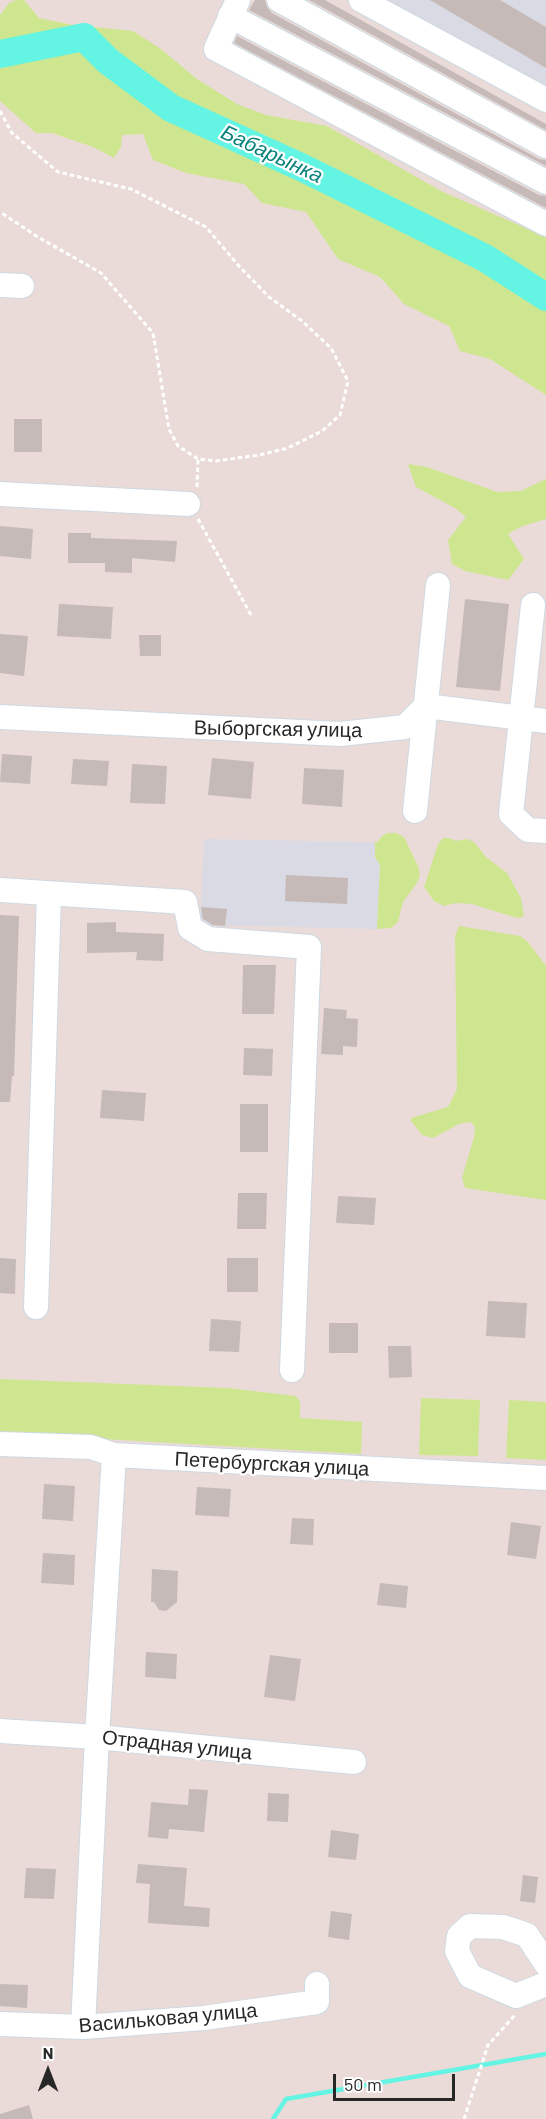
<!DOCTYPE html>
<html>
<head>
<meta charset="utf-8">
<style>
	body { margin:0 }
	#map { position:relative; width:546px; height:2119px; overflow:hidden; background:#ebdbd8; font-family:Barlow,sans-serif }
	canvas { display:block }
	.north { position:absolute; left:18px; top:2041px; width:60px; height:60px; -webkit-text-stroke:4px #fff; paint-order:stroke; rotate:0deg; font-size:16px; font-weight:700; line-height:24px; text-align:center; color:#272727 }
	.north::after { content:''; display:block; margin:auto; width:21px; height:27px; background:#272727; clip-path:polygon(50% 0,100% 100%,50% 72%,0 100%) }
	.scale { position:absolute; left:333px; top:2074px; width:122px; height:27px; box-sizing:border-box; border:3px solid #272727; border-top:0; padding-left:8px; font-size:18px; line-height:21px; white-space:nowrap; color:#272727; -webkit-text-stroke:4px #fff; paint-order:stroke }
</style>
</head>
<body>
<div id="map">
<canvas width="546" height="2119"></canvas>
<div class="north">N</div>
<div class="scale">50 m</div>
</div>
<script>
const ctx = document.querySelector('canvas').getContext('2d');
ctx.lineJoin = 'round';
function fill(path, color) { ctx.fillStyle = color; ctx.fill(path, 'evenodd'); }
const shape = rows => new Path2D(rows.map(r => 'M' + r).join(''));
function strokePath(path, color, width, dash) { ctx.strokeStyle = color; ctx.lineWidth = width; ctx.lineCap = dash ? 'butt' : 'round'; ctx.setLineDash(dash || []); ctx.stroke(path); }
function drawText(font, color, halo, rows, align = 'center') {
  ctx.font = font + ' Barlow,sans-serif'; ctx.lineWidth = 4.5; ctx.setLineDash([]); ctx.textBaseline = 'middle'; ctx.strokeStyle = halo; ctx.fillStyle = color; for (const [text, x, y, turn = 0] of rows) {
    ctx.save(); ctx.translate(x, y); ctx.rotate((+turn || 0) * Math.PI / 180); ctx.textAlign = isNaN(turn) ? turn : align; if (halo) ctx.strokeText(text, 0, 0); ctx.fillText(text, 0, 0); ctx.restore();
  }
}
fill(shape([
	[346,0,546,0,546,111],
	[204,839,375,842,375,857,380,865,377,929,200,925]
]), '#d9dae3');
fill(shape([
	[16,0,24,0,39,18,73,25,133,31,161,49,197,79,237,104,266,115,327,126,441,191,546,237,546,395,490,359,460,351,449,326,404,304,380,277,338,259,306,212,262,203,244,184,186,173,153,160,143,134,122,135,121,147,114,158,93,147,52,133,36,133,0,101,0,15,9,3],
	[408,464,427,467,497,492,521,491,546,479,546,519,520,527,508,534,524,559,508,580,465,571,452,564,448,540,466,517,455,508,416,487],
	[387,833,396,833,404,837,418,866,420,875,417,883,403,902,398,922,391,928,377,929,380,865,375,857,375,842,378,842,381,837],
	[443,838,449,838,456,841,467,839,474,842,486,857,507,873,521,898,524,916,520,918,514,917,472,904,456,903,444,906,434,901,424,887,438,844],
	[459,926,520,936,528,942,546,966,546,1200,465,1188,462,1178,474,1137,475,1127,471,1122,459,1124,433,1138,422,1135,411,1121,411,1118,448,1107,457,1089,455,936],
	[0,1379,228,1388,296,1396,300,1402,300,1418,362,1422,361,1454,0,1433],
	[421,1398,480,1400,478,1456,419,1455],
	[509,1400,546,1402,546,1460,506,1458]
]), '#cfe690');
strokePath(shape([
	[273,2119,286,2099,546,2054]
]), '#63f4e3', 4.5);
strokePath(shape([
	[0,54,84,37,108,61,171,108,303,168,485,258,546,297]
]), '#63f4e3', 28);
fill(shape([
	[255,0,265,0,267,7,272,13,539,159,546,160,546,166,249,10],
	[309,0,325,0,546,124,546,130],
	[430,0,500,0,546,27,546,68],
	[237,36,539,195,546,196,546,208,234,43],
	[14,419,42,419,42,452,14,452],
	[0,526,33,529,31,559,0,556],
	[68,533,91,533,91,538,177,541,175,562,132,558,132,573,105,572,105,563,68,563],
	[465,599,509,604,500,691,456,687],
	[59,604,113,607,111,639,57,636],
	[0,634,28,636,24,676,0,673],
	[139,635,161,635,161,656,140,656],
	[2,754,32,756,30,784,0,782],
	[212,758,254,762,251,799,208,795],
	[73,759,109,761,107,786,71,784],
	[132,764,167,766,165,804,130,803],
	[304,768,344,770,342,807,302,804],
	[286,875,348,878,347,904,285,901],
	[201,907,227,909,225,926,213,925,203,919],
	[0,915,19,916,14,1076,12,1076,10,1102,0,1102],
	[116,922,116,932,164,934,163,961,136,960,137,952,87,953,87,923],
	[243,965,276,965,274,1014,242,1014],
	[324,1008,347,1010,346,1018,358,1019,357,1047,343,1046,343,1055,321,1054],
	[244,1048,273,1049,272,1076,243,1075],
	[102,1090,146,1093,144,1121,100,1118],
	[240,1104,268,1104,268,1152,240,1152],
	[238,1193,267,1193,266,1229,237,1229],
	[338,1196,376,1198,374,1225,336,1223],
	[0,1258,16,1259,15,1294,0,1293],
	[227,1258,258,1258,258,1292,227,1292],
	[488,1301,527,1303,525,1338,486,1336],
	[211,1319,241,1321,239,1352,209,1351],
	[329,1323,358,1323,358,1353,329,1353],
	[388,1346,411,1346,412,1377,389,1378],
	[44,1484,75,1486,73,1521,42,1519],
	[197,1487,231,1489,229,1517,195,1515],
	[292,1518,314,1519,313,1545,290,1544],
	[511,1522,541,1526,536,1559,507,1555],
	[43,1553,75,1555,74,1585,41,1583],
	[152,1569,178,1571,177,1602,166,1611,159,1610,154,1602,151,1602],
	[380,1583,408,1586,406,1608,377,1605],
	[146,1652,177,1654,176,1679,145,1677],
	[270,1655,301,1659,295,1701,264,1697],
	[189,1789,208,1790,204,1832,169,1829,168,1839,148,1837,151,1802,188,1805],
	[268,1793,289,1794,288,1822,267,1821],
	[331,1830,359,1834,356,1860,328,1857],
	[138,1864,187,1868,184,1906,210,1908,209,1927,148,1923,150,1884,136,1883],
	[26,1868,56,1869,54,1899,24,1898],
	[523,1875,538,1877,535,1903,520,1901],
	[331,1911,352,1914,349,1940,328,1937],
	[0,1984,28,1985,27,2008,0,2006],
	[29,2105,33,2119,0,2119,0,2114]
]), '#c5bab7');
const minor = shape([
	[238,0,216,49,546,224],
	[279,0,546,146],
	[361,0,546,100],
	[230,16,546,182],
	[0,285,22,286],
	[0,494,188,504],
	[533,605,511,814,528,830,546,831],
	[0,717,340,734,405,727,426,706,546,721],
	[415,811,438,585],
	[0,890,185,902,190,928,208,939,309,947,292,1370],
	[36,1307,49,894],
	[0,1444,91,1447,114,1455,546,1478],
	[0,1731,97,1737,354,1762],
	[546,1964,527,1935,503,1927,470,1926,459,1936,457,1951,470,1976,516,1996,546,1984],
	[0,2024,83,2027,204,2018,317,2002,317,1984],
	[83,2027,97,1737,114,1455]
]);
strokePath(minor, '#cdd9e2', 26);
strokePath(shape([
	[0,111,12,133,58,172,131,189,206,227,238,265,269,297,302,321,331,348,348,381,340,415,322,431,288,448,259,455,216,461,198,459,178,446,169,429,153,333,101,273,38,237,0,212],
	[197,487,198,459],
	[198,519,251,615],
	[464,2119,488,2045,515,2015]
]), '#fff', 3, [4.5, 3]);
strokePath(minor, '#fff', 24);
drawText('20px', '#272727', '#fff', [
	["Выборгская улица",278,729,1],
	["Петербургская улица",272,1464,3],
	["Отрадная улица",177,1745,6],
	["Васильковая улица",168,2018,-5]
]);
drawText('italic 21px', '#08817b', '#fff', [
	["Бабарынка",272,154,25]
]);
</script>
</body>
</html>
